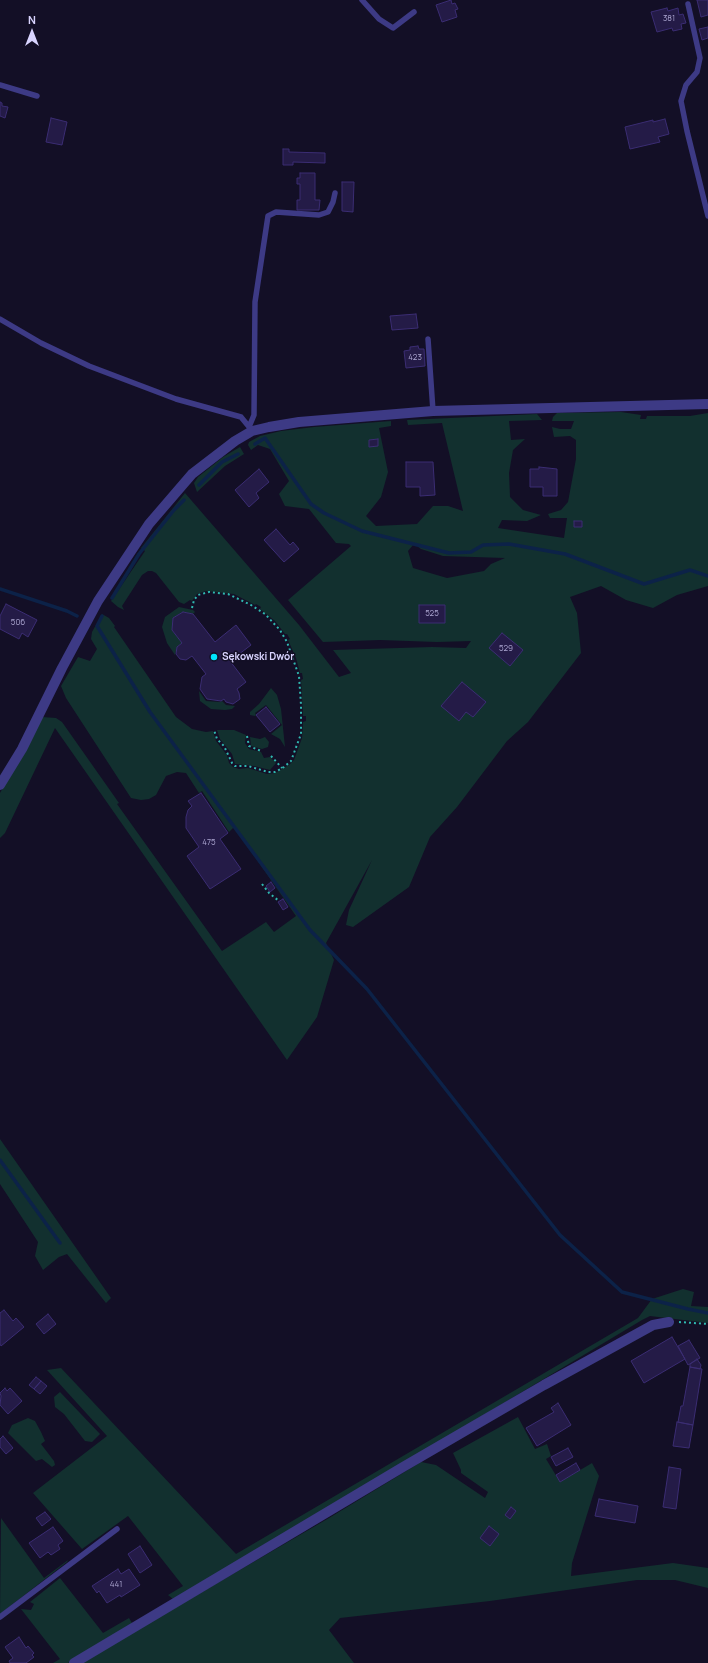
<!DOCTYPE html>
<html>
<head>
<meta charset="utf-8">
<style>
	body { margin:0 }
	#map { position:relative; width:708px; height:1663px; overflow:hidden; background:#130f26; font-family:Manrope,sans-serif }
	canvas { display:block }
	.north { position:absolute; left:12px; top:12px; width:40px; height:40px; -webkit-text-stroke:3px #130f26; paint-order:stroke; rotate:0deg; font-size:11px; font-weight:700; line-height:16px; text-align:center; color:#d9d4ff }
	.north::after { content:''; display:block; margin:auto; width:14px; height:18px; background:#d9d4ff; clip-path:polygon(50% 0,100% 100%,50% 72%,0 100%) }
</style>
</head>
<body>
<div id="map">
<canvas width="708" height="1663"></canvas>
<div class="north">N</div>
</div>
<script>
const ctx = document.querySelector('canvas').getContext('2d');
ctx.lineJoin = 'round';
function fill(path, color) { ctx.fillStyle = color; ctx.fill(path, 'evenodd'); }
const shape = rows => new Path2D(rows.map(r => 'M' + r).join(''));
function strokePath(path, color, width, dash) { ctx.strokeStyle = color; ctx.lineWidth = width; ctx.lineCap = dash ? 'butt' : 'round'; ctx.setLineDash(dash || []); ctx.stroke(path); }
function drawText(font, color, halo, rows, align = 'center') {
  ctx.font = font + ' Manrope,sans-serif'; ctx.lineWidth = 3; ctx.setLineDash([]); ctx.textBaseline = 'middle'; ctx.strokeStyle = halo; ctx.fillStyle = color; for (const [text, x, y, turn = 0] of rows) {
    ctx.save(); ctx.translate(x, y); ctx.rotate((+turn || 0) * Math.PI / 180); ctx.textAlign = isNaN(turn) ? turn : align; if (halo) ctx.strokeText(text, 0, 0); ctx.fillText(text, 0, 0); ctx.restore();
  }
}
fill(shape([
	[621,412,641,415,640,419,646,419,647,416,690,416,708,413,708,586,677,595,653,608,626,600,601,586,570,597,577,613,581,653,528,722,507,741,457,807,430,837,409,887,353,927,346,925,349,910,372,860,326,943,334,960,317,1017,287,1060,55,728,5,833,0,838,0,793,42,717,56,718,62,722,119,803,117,804,222,951,266,922,274,932,296,916,234,827,229,832,202,791,199,793,186,773,177,772,166,776,156,795,149,799,141,800,131,798,66,698,61,686,78,657,90,661,97,649,91,639,92,632,102,614,109,618,115,626,114,627,176,717,192,729,206,732,213,731,216,741,227,755,229,763,233,767,239,769,248,768,267,774,275,773,289,765,294,760,302,738,303,722,306,721,306,716,303,716,301,680,303,679,302,673,300,673,296,658,288,640,290,639,287,634,285,634,275,621,260,609,261,607,256,604,255,605,234,594,206,591,197,594,192,601,190,600,184,604,179,602,156,573,152,571,148,571,142,575,122,606,124,610,118,607,111,601,145,551,141,548,185,493,299,625,339,677,351,673,333,650,432,647,466,648,471,641,437,642,380,640,323,642,288,600,351,546,349,544,336,543,309,509,285,506,279,494,289,481,270,449,258,445,251,450,248,445,249,442,260,436,281,431,314,427,391,421,391,426,379,428,388,472,381,497,366,516,376,526,417,524,433,506,448,506,463,511,442,423,408,425,407,420,537,414,542,420,509,421,511,440,525,439,513,450,509,473,510,497,523,510,541,515,527,521,502,520,498,528,564,538,567,518,550,518,548,514,561,510,568,502,576,459,576,440,570,436,554,437,552,427,560,429,571,429,574,421,552,421,553,417,557,413],
	[414,544,421,549,443,556,505,558,491,564,484,571,447,578,413,568,408,551],
	[240,447,244,454,225,466,197,492,194,483,198,477,223,457],
	[179,607,193,610,195,612,193,614,183,612,173,618,172,630,182,643,177,647,175,655,167,643,162,627,165,617],
	[271,688,277,695,281,709,285,747,280,739,271,734,282,725,266,705,255,713,256,715,255,716,250,715,250,712,259,704],
	[199,691,206,701,220,702,222,701,226,705,235,706,232,709,225,710,211,709,200,701],
	[217,730,234,730,246,735,245,743,249,749,261,752,264,758,270,757,276,763,270,770,254,766,235,764,232,754,220,739],
	[250,737,260,739,265,737,269,742,268,747,262,749,251,746],
	[0,1139,111,1298,106,1303,67,1254,59,1257,43,1270,35,1256,38,1242,0,1184],
	[683,1289,694,1292,691,1306,708,1307,708,1323,650,1316,642,1320,232,1566,173,1599,168,1595,183,1586,128,1516,82,1549,33,1493,107,1436,47,1370,61,1368,236,1554,638,1318,652,1299],
	[60,1392,100,1434,92,1442,85,1441,64,1414,55,1407,54,1397],
	[518,1417,535,1449,547,1444,551,1456,546,1459,560,1482,592,1463,599,1476,572,1563,571,1576,673,1563,708,1568,708,1588,675,1580,637,1580,490,1601,340,1618,329,1630,354,1663,80,1663,329,1518,421,1462,436,1465,485,1498,488,1492,461,1473,461,1470,453,1453],
	[28,1418,35,1421,41,1432,45,1441,41,1444,54,1461,55,1465,52,1467,42,1459,36,1461,8,1433,12,1425],
	[1,1518,44,1578,68,1560,67,1562,0,1614],
	[60,1578,103,1633,129,1618,132,1623,130,1626,68,1663,53,1663,60,1659,21,1609,31,1610,34,1604,30,1602]
]), '#12302f');
strokePath(shape([
	[255,444,265,438,311,504,324,513,362,531,449,553,471,552,483,545,509,544,565,554,644,584,690,570,708,576],
	[199,485,222,462,238,454],
	[0,589,67,611,77,616],
	[112,598,139,554,174,510,184,500],
	[102,616,97,626,150,712,310,930,367,989,560,1235,622,1292,688,1309,708,1313],
	[0,1160,60,1243]
]), '#0c2248', 3.5);
const building = shape([
	[451,0,452,4,455,3,458,9,455,10,457,17,442,22,436,5,451,0],
	[697,0,708,0,708,15,701,17,697,0],
	[667,8,668,11,678,8,679,15,683,14,686,23,681,24,682,29,673,31,672,28,657,32,651,12,667,8],
	[708,27,708,38,702,40,699,29,708,27],
	[0,102,2,103,2,106,8,107,5,118,0,116,0,102],
	[51,118,67,122,62,145,46,142,51,118],
	[665,119,669,134,658,137,660,142,630,149,625,127,653,120,653,122,665,119],
	[283,149,289,149,289,152,325,153,325,163,293,162,293,165,283,165,283,149],
	[300,173,315,173,315,200,320,200,319,210,297,210,297,200,300,200,300,184,297,184,297,178,300,178,300,173],
	[342,182,354,182,353,212,342,211,342,182],
	[416,314,418,328,392,330,390,316,416,314],
	[418,346,419,349,424,349,425,366,406,368,404,351,410,350,410,347,418,346],
	[378,439,378,446,369,447,369,440,378,439],
	[406,462,433,462,435,495,420,496,420,487,406,487,406,462],
	[539,467,557,469,557,496,543,496,543,487,530,487,530,469,539,469,539,467],
	[259,469,269,482,256,493,259,498,249,507,235,490,259,469],
	[574,521,582,521,582,527,574,527,574,521],
	[276,529,290,545,293,542,299,549,284,562,264,540,276,529],
	[6,604,37,620,28,637,22,633,19,639,0,629,0,616,6,604],
	[419,605,445,605,445,623,419,623,419,605],
	[183,612,193,614,215,642,236,625,251,645,230,661,246,682,237,689,239,693,240,699,233,704,226,702,224,699,221,701,207,699,200,689,202,677,206,674,192,656,186,660,180,659,176,654,177,647,182,643,172,630,173,618,183,612],
	[502,633,523,650,510,666,489,648,502,633],
	[462,682,486,702,473,717,466,712,459,721,441,706,462,682],
	[266,707,280,724,270,732,256,715,266,707],
	[201,793,228,833,220,839,241,869,210,889,187,856,199,847,186,828,186,817,188,810,192,806,188,801,201,793],
	[271,882,275,888,270,892,266,886,271,882],
	[283,899,288,907,283,910,278,902,283,899],
	[4,1310,13,1321,16,1318,24,1327,1,1346,0,1344,0,1313,4,1310],
	[48,1314,56,1324,44,1334,36,1324,48,1314],
	[672,1337,685,1359,644,1383,631,1361,672,1337],
	[689,1340,700,1358,688,1365,678,1346,689,1340],
	[697,1359,701,1365,700,1369,690,1367,690,1364,697,1359],
	[690,1367,702,1369,693,1425,678,1422,681,1406,683,1406,690,1367],
	[36,1377,41,1381,34,1389,29,1385,36,1377],
	[41,1381,47,1386,40,1394,34,1389,41,1381],
	[5,1388,7,1391,10,1388,22,1401,8,1414,0,1405,1,1396,0,1393,5,1388],
	[558,1403,571,1425,537,1446,526,1428,554,1412,551,1408,558,1403],
	[677,1422,693,1425,689,1448,673,1446,677,1422],
	[3,1436,13,1448,6,1454,0,1447,0,1439,3,1436],
	[568,1448,573,1457,556,1466,551,1457,568,1448],
	[576,1463,580,1470,560,1482,556,1475,576,1463],
	[669,1467,681,1469,676,1509,663,1507,669,1467],
	[599,1499,638,1506,635,1523,595,1516,599,1499],
	[511,1507,516,1511,510,1519,505,1515,511,1507],
	[45,1512,51,1519,42,1526,36,1518,45,1512],
	[489,1526,499,1534,490,1546,480,1538,489,1526],
	[53,1527,63,1541,58,1545,60,1549,51,1555,48,1552,40,1558,29,1543,53,1527],
	[140,1546,152,1565,140,1573,128,1554,140,1546],
	[118,1569,121,1574,129,1569,140,1585,121,1597,120,1595,107,1603,99,1591,97,1593,92,1586,118,1569],
	[19,1637,26,1648,28,1646,34,1653,32,1655,34,1657,26,1663,10,1663,9,1661,13,1658,5,1647,19,1637]
]);
fill(building, '#241b47');
strokePath(building, '#3b2d73', 1);
strokePath(shape([
	[192,608,194,600,198,595,209,592,228,594,251,605,265,614,280,630,287,642,299,676,301,705,301,734,291,761,284,767,275,772,268,772,248,766,235,766,232,763,224,746,217,739,214,730],
	[247,736,249,746,261,751],
	[271,756,282,768],
	[262,884,269,893,279,901],
	[679,1322,708,1324]
]), '#2fb8b0', 2, [2, 3]);
strokePath(shape([
	[362,0,379,19,393,28,414,12],
	[688,4,700,58,697,72,686,85,681,101,687,131,708,216],
	[0,85,37,96],
	[0,319,41,343,89,366,176,399,241,417,250,428],
	[428,339,433,411],
	[249,427,254,415,255,302,268,216,276,212,319,215,328,212,333,202,335,193],
	[0,1617,117,1529]
]), '#3d3a85', 5.5);
strokePath(shape([
	[74,1663,403,1467,544,1385,653,1325,669,1322]
]), '#3d3a85', 10);
strokePath(shape([
	[0,785,22,749,62,668,98,601,149,524,192,474,235,441,252,431,269,427,299,422,433,411,708,404]
]), '#3d3a85', 10);
for (const [x, y, r, color] of [
	[214,657,4,"#00e5ff"]
]) { const dot = new Path2D(); dot.arc(x, y, r, 0, 2 * Math.PI); ctx.fillStyle = color; ctx.fill(dot); strokePath(dot, '#130f26', 1.5); }
drawText('8px', '#aca6d1', null, [
	["381",669,19],
	["423",415,358],
	["525",432,614],
	["506",18,623],
	["529",506,649],
	["475",209,843],
	["441",116,1585]
]);
drawText('bold 10px', '#d9d4ff', '#130f26', [
	["Sękowski Dwór",222,657]
], 'left');
</script>
</body>
</html>
